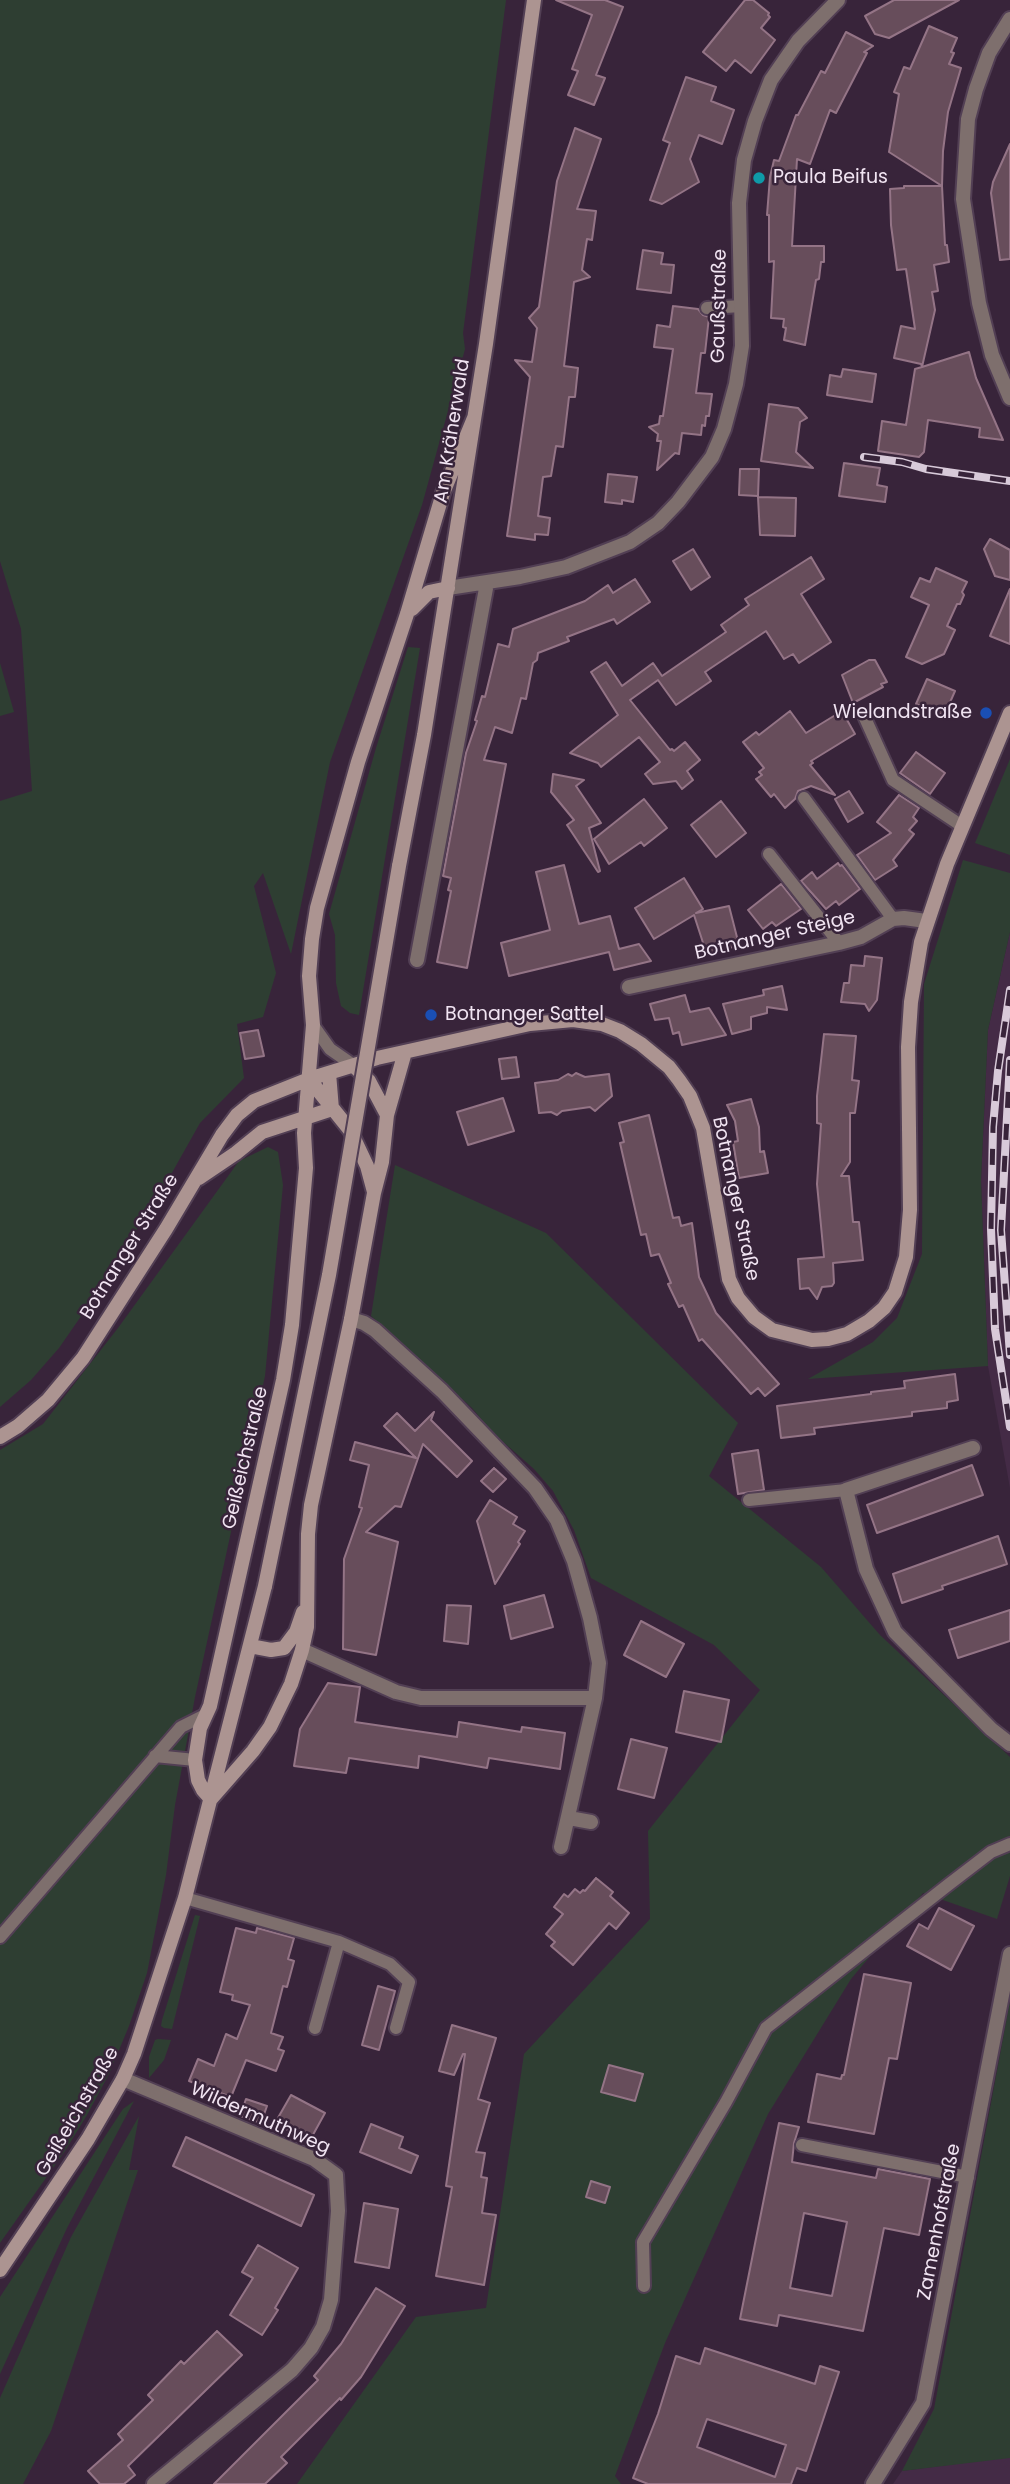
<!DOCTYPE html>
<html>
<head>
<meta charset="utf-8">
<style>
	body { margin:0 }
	canvas { display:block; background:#38243a }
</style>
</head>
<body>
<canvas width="1010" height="2484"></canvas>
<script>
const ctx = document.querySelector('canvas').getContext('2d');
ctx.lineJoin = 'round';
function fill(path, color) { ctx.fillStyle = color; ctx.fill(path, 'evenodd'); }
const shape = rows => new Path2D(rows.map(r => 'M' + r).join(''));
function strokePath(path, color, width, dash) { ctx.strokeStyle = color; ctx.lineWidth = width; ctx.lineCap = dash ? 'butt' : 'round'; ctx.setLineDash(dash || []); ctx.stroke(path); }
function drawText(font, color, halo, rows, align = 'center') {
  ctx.font = font + ' Poppins,sans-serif'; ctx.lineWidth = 5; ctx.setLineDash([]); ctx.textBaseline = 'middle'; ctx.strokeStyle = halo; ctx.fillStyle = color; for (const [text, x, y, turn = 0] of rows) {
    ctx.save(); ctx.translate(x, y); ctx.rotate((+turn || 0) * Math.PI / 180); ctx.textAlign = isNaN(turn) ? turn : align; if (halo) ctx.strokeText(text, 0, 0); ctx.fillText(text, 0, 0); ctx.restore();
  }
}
fill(shape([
	[1010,932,1010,1488,988,1366,981,1180,988,1030],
	[1008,2457,1010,2458,1010,2484,893,2484,902,2471]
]), '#442b46');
fill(shape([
	[0,0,506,0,463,333,465,349,422,505,330,762,291,954,263,873,254,886,276,973,263,1017,237,1024,244,1078,200,1123,169,1178,95,1296,59,1348,31,1380,0,1407,0,801,32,791,21,629,0,561],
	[408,647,420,648,359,1015,350,1013,341,1006,336,983,335,935,329,914,376,748],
	[0,663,14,712,0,716],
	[1010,759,1010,855,975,843],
	[963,860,1010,873,1010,932,988,1030,981,1180,988,1366,808,1379,873,1342,897,1318,922,1254,924,984],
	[268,1147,278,1152,283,1185,265,1376,195,1697,175,1805,166,1875,147,1973,129,2026,109,2074,87,2115,65,2151,0,2243,0,1450,43,1424,118,1328,239,1161],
	[395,1165,546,1233,738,1423,709,1476,821,1567,880,1635,1010,1757,1010,1876,997,1919,923,1893,851,1979,768,2114,665,2343,615,2476,621,2484,297,2484,416,2317,486,2308,524,2054,650,1919,648,1831,760,1690,714,1645,591,1578,574,1530,553,1491,534,1469,493,1433,472,1408,371,1316],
	[195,1915,200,1916,172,2029,164,2028,161,2026,162,2020],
	[1010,2001,1010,2458,902,2471,934,2409],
	[158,2039,171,2040,164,2060,149,2078,149,2057,155,2040],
	[134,2101,67,2228,0,2374,0,2297,123,2109],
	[139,2116,129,2170,138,2170,51,2431,23,2484,0,2484,0,2398,71,2237]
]), '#2e3e32');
const building = shape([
	[556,0,605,0,623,7,596,75,605,78,594,105,568,95,578,71,572,69,592,15,556,0],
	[745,0,753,0,769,13,768,15,770,17,761,28,775,40,751,73,735,60,726,71,703,52,745,0],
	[894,0,959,0,889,38,875,34,865,16,894,0],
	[929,26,957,38,951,52,954,53,949,64,961,68,948,112,943,151,942,186,889,152,899,94,894,92,904,67,910,69,929,26],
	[846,32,873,46,864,52,867,53,836,113,830,110,810,164,797,159,792,246,824,246,824,262,821,262,819,279,816,280,805,345,784,340,786,328,783,327,784,319,771,318,774,261,769,262,769,215,767,215,770,177,774,160,779,161,796,115,798,115,821,71,825,73,846,32],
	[686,77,716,87,711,101,734,110,722,144,699,135,690,159,699,182,662,204,650,200,670,143,663,140,686,77],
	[575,128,601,139,577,209,596,211,592,240,587,239,582,270,590,277,574,282,564,366,578,368,575,397,569,397,563,447,556,446,551,476,543,477,538,516,550,518,548,535,535,534,535,540,507,536,530,377,515,360,532,362,537,328,529,318,539,307,557,181,575,128],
	[1010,144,1010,259,1000,260,991,193,993,182,1010,144],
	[904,186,942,186,945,245,947,245,949,262,934,265,938,291,932,292,935,310,922,367,969,352,976,378,1003,440,979,437,980,428,928,420,924,452,919,457,878,451,882,421,906,425,915,369,922,367,921,364,894,358,901,326,915,329,906,269,897,270,891,225,890,189,904,188,904,186],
	[643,250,663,253,661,264,674,265,671,293,637,289,643,250],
	[673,306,698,309,703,315,709,317,705,353,701,353,696,393,712,394,709,416,706,416,705,426,702,425,701,435,682,433,679,454,675,453,657,470,661,441,657,441,658,434,649,427,659,424,660,416,663,416,673,349,654,347,657,325,670,327,673,306],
	[843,369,876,374,872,402,827,395,830,375,841,377,843,369],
	[769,404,798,408,807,418,800,422,796,452,813,468,761,461,769,404],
	[844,463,880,468,877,485,887,487,885,502,839,496,844,463],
	[740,469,759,469,758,496,739,495,740,469],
	[608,474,637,477,633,502,622,500,622,504,605,502,608,474],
	[758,497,796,498,795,536,760,535,758,497],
	[990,539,1010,550,1010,580,995,576,984,549,990,539],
	[693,549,710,577,691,590,673,561,693,549],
	[811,557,824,579,801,594,831,642,799,663,793,654,784,659,766,631,705,672,711,681,676,705,658,680,630,700,670,750,672,749,674,751,685,742,700,760,687,771,693,780,682,789,676,781,653,784,645,774,660,762,639,737,601,767,598,763,570,753,618,715,591,672,606,662,622,686,653,663,662,676,726,632,721,625,749,605,745,599,811,557],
	[936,568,967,582,962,592,964,595,960,604,957,604,947,626,955,630,944,654,922,664,906,657,929,605,911,597,920,578,930,582,936,568],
	[635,579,650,602,617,624,614,619,567,637,569,641,538,653,537,660,533,663,526,699,521,698,512,733,495,727,484,760,506,764,467,968,437,962,451,891,448,890,451,878,443,876,466,753,477,721,475,720,482,696,485,697,498,644,509,647,513,629,585,601,608,585,613,593,635,579],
	[1010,589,1010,644,990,636,1010,589],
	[869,660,875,660,887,682,881,684,883,687,853,703,842,675,869,660],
	[927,679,955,691,944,716,916,704,927,679],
	[790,711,806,733,842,711,855,734,811,761,813,763,810,765,835,795,811,786,798,791,795,799,785,808,774,794,771,797,756,779,762,775,759,772,764,768,743,742,756,732,759,735,790,711],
	[916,752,945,773,930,794,900,773,916,752],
	[553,774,584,780,576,786,601,823,589,828,600,871,598,872,567,825,574,820,551,792,553,774],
	[849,791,863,813,848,822,835,799,849,791],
	[899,795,919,808,913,817,917,821,909,830,914,834,893,860,897,866,875,880,857,855,891,833,877,822,899,795],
	[644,799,667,828,644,846,641,842,609,864,594,839,644,799],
	[721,801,746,833,716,857,691,825,721,801],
	[838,863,840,866,842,865,860,889,839,905,836,901,826,909,801,881,812,872,817,879,838,863],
	[564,865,579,924,610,916,619,949,639,944,651,961,614,970,609,952,509,976,501,943,550,930,536,872,564,865],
	[684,878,703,909,696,913,729,906,739,945,707,955,694,915,654,939,635,908,684,878],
	[781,884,801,909,776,926,772,922,763,929,748,910,781,884],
	[865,956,882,958,877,1000,869,1011,865,1004,841,1002,844,983,849,983,851,965,864,966,865,956],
	[782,986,787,1010,767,1007,767,1013,751,1017,751,1029,732,1034,723,1004,764,995,763,990,782,986],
	[685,995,690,1012,709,1008,726,1035,682,1045,679,1032,673,1034,669,1018,655,1020,650,1004,685,995],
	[258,1030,264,1056,245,1059,240,1033,258,1030],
	[824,1034,856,1036,852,1080,859,1081,855,1113,850,1113,850,1162,841,1176,849,1176,853,1222,859,1222,863,1260,833,1263,834,1283,832,1286,822,1287,817,1299,809,1288,800,1289,798,1259,824,1257,817,1184,821,1124,817,1123,817,1096,824,1034],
	[516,1057,519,1077,502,1079,499,1059,516,1057],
	[576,1073,585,1077,609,1074,612,1096,595,1111,590,1107,562,1111,557,1115,551,1112,539,1113,535,1083,558,1080,568,1074,572,1076,576,1073],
	[503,1098,514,1131,468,1145,457,1112,503,1098],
	[751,1099,759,1127,760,1152,764,1151,768,1173,739,1178,733,1142,738,1141,735,1121,727,1105,751,1099],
	[649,1115,673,1218,679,1217,681,1226,692,1223,699,1277,716,1313,779,1384,765,1396,758,1388,751,1394,702,1339,699,1341,683,1305,679,1307,668,1284,671,1283,659,1254,651,1256,646,1234,641,1235,620,1143,624,1142,619,1123,649,1115],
	[955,1374,958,1400,947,1402,947,1408,912,1412,912,1416,814,1428,815,1434,781,1438,777,1406,871,1394,871,1392,905,1388,904,1381,955,1374],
	[434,1412,431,1420,472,1461,457,1477,423,1444,401,1507,395,1506,366,1532,398,1542,376,1655,343,1649,344,1559,362,1508,359,1507,369,1465,350,1460,355,1442,416,1458,384,1426,397,1413,415,1431,434,1412],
	[758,1450,764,1490,738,1494,732,1454,758,1450],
	[972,1465,983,1495,877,1533,867,1505,972,1465],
	[494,1468,506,1479,493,1492,481,1481,494,1468],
	[490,1500,517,1517,513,1524,525,1531,518,1542,520,1544,495,1584,477,1521,490,1500],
	[998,1536,1007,1564,942,1586,943,1589,902,1603,893,1574,998,1536],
	[544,1595,553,1627,511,1639,504,1606,544,1595],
	[447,1605,471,1606,468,1644,444,1641,447,1605],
	[1010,1610,1010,1641,958,1658,949,1630,1010,1610],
	[641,1621,684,1644,666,1677,624,1655,641,1621],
	[328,1683,360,1687,355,1722,457,1737,459,1722,521,1732,522,1727,565,1733,560,1769,489,1758,487,1768,419,1756,418,1768,349,1758,346,1773,294,1766,300,1729,328,1683],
	[684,1691,729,1700,721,1742,676,1732,684,1691],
	[631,1739,667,1748,654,1798,618,1789,631,1739],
	[596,1878,613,1892,610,1896,629,1913,616,1929,609,1923,573,1965,551,1946,555,1942,546,1934,563,1914,554,1907,564,1894,568,1897,575,1889,580,1893,583,1890,585,1891,596,1878],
	[939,1908,974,1926,951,1970,907,1946,919,1924,928,1929,939,1908],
	[236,1928,256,1933,257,1928,294,1938,288,1959,294,1961,287,1987,283,1986,271,2033,283,2037,278,2049,284,2051,276,2071,246,2060,231,2097,189,2081,198,2059,214,2066,226,2034,237,2039,250,2005,232,2000,233,1995,220,1992,236,1928],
	[864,1974,911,1983,897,2059,889,2058,874,2134,808,2122,817,2074,841,2079,842,2075,844,2075,864,1974],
	[378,1986,395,1991,379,2050,362,2045,378,1986],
	[452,2025,496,2038,478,2099,490,2103,476,2152,485,2153,481,2177,487,2178,482,2213,496,2215,484,2285,436,2276,452,2187,446,2186,465,2054,463,2054,454,2075,439,2071,452,2025],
	[609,2065,643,2074,635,2101,601,2092,609,2065],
	[291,2095,325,2113,309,2142,275,2123,291,2095],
	[246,2099,267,2106,261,2123,240,2116,246,2099],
	[779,2123,799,2127,794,2143,792,2162,876,2178,878,2169,930,2179,919,2235,884,2228,863,2331,779,2315,777,2326,740,2319,779,2123],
	[804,2213,847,2222,832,2296,790,2288,804,2213],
	[371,2124,403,2137,399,2148,418,2156,411,2173,360,2152,371,2124],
	[186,2137,314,2195,301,2226,173,2166,186,2137],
	[591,2181,610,2187,605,2203,586,2197,591,2181],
	[364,2203,398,2209,389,2268,355,2262,364,2203],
	[258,2245,298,2268,275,2308,278,2310,262,2335,230,2315,253,2278,242,2272,258,2245],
	[376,2288,405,2306,361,2377,341,2400,340,2398,281,2457,287,2463,265,2484,214,2484,318,2380,314,2376,341,2344,376,2288],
	[217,2331,242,2355,128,2466,135,2475,124,2484,100,2484,88,2471,123,2440,118,2434,153,2400,148,2395,181,2361,184,2364,217,2331],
	[705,2348,815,2384,820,2366,839,2372,806,2471,797,2468,791,2484,648,2484,633,2478,658,2414,676,2356,700,2364,705,2348],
	[707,2419,786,2445,775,2477,697,2447,707,2419]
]);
fill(building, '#674d5b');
strokePath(building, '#947486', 2);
const service = shape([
	[707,308,742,306],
	[865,718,893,780,962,826],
	[804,798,893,919],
	[769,854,839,943],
	[313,1025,330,1049,353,1065],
	[749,1500,846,1490],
	[155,1756,195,1760],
	[185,1898,339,1942,390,1964,409,1982,396,2028],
	[0,1937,181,1727,205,1715],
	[315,2028,339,1942],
	[802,2145,968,2177],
	[644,2286,643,2242,726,2102,766,2028,948,1885,991,1852,1010,1844]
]);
const minor = shape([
	[1010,19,989,53,976,89,968,119,963,199,979,303,992,355,1010,398],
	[448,588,520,577,566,567,630,542,658,523,678,502,712,457,724,429,736,384,742,346,739,203,744,160,755,121,771,80,798,41,838,0],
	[417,960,487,583],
	[629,987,839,943,861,937,893,919,904,918,926,921],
	[351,1319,364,1323,375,1330,442,1391,535,1488,557,1520,574,1561,590,1618,599,1663,595,1698,561,1847],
	[973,1448,846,1490,866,1569,895,1632,991,1729,1010,1744],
	[302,1650,396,1692,421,1698,595,1698],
	[569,1818,591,1822],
	[123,2079,314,2159,336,2175,338,2211,331,2300,323,2327,311,2348,292,2370,154,2484],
	[873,2484,923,2403,1010,1954]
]);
const secondary = shape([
	[412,609,429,592,448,588],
	[399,866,424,735,486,344,534,0],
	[405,1052,387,1115,382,1162,374,1193,351,1319,311,1505,308,1534,307,1627,302,1650,291,1684,270,1727,253,1751,211,1799,203,1790,198,1780,195,1760,200,1728,210,1706,283,1380,292,1325,306,1168,304,1133,313,1025,309,976,312,939,317,908,358,762,407,614,443,493,474,418],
	[355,1067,369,1081,387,1115],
	[329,1073,332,1109],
	[309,1079,350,1130,367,1166,374,1192],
	[199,1178,236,1153,262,1132,332,1109],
	[0,1437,18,1426,48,1400,83,1358,166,1229,222,1135,237,1115,254,1101,309,1079,377,1058,530,1024,573,1020,602,1024,620,1031,641,1044,669,1067,679,1080,690,1096,703,1128,729,1279,738,1298,754,1317,772,1330,812,1340,828,1339,847,1334,869,1321,884,1308,895,1292,906,1257,910,1210,908,1047,911,1002,921,942,947,864,1010,713],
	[250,1646,271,1650,284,1648,296,1632,303,1612],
	[0,2270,88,2139,123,2079,134,2054,185,1898,265,1586]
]);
strokePath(service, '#523f54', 16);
strokePath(minor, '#523f54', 18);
strokePath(secondary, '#523f54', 18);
strokePath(service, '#7e6f6d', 12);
strokePath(minor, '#7e6f6d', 14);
strokePath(secondary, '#ac9491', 14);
const rail = shape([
	[864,457,902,462,926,469,1010,481],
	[1010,990,998,1071,993,1127,991,1229,995,1329,1010,1427],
	[1010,1060,1001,1230,1010,1355]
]);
strokePath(rail, '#d8cad9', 8);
strokePath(rail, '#38243a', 5, [16]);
const secondaryBridge = shape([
	[265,1586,329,1275,399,866]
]);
strokePath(secondaryBridge, '#523f54', 18, []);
strokePath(secondaryBridge, '#ac9491', 14);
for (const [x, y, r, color] of [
	[759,178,7,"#0f9aa8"],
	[986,713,7,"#1a4fb4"],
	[431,1015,7,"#1a4fb4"]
]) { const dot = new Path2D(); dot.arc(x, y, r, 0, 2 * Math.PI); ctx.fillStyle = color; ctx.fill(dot); strokePath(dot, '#38243a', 2.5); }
drawText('19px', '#f1e4f2', '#38243a', [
	["Paula Beifus",773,178],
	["Wielandstraße",972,713,"right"],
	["Botnanger Sattel",445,1015]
], 'left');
drawText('19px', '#f1e4f2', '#38243a', [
	["Gaußstraße",720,306,-89],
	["Am Kräherwald",453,431,-81],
	["Botnanger Steige",775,936,-13],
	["Botnanger Straße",735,1199,78],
	["Botnanger Straße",130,1247,-58],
	["Geißeichstraße",246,1458,-77],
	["Geißeichstraße",78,2112,-60],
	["Wildermuthweg",260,2119,24],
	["Zamenhofstraße",940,2222,-79]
]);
</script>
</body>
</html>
